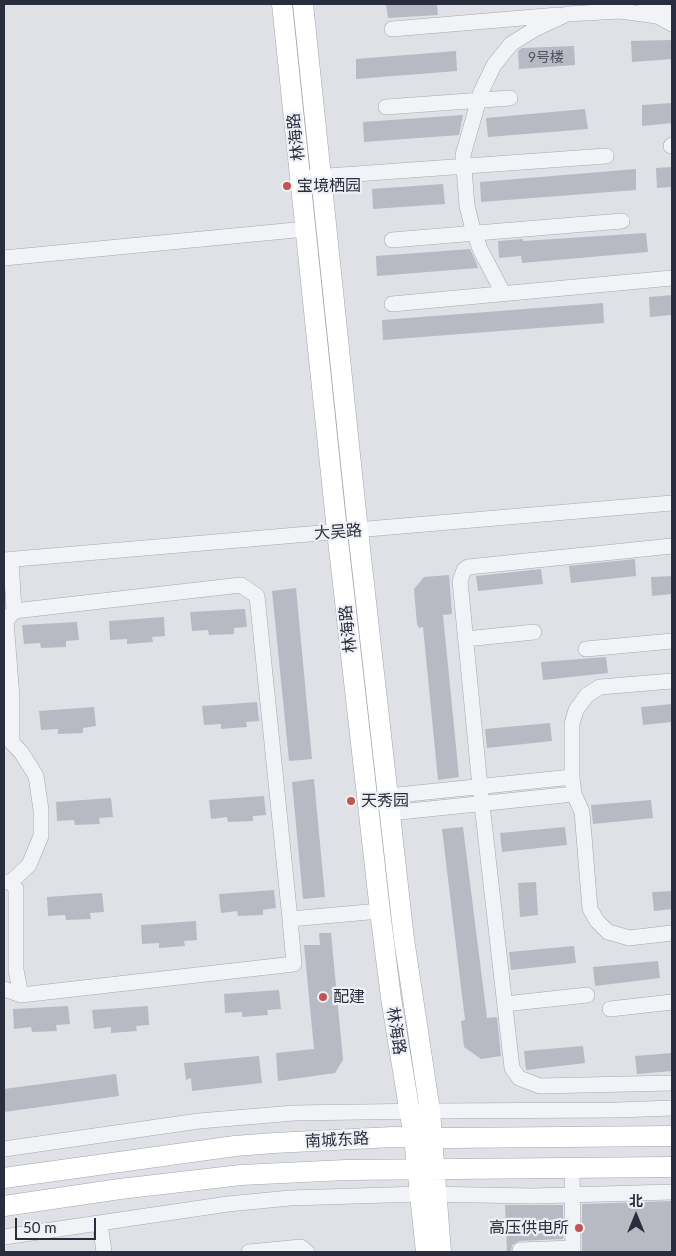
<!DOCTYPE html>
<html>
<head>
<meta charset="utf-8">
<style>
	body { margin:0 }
	#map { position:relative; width:676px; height:1256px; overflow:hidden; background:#e0e1e7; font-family:Lato,"Noto Sans SC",sans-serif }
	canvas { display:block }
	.frame { position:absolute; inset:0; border:5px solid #2a2d3d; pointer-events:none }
	.north { position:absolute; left:611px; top:1191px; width:50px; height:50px; -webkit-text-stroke:4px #eff0f5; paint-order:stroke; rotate:0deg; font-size:14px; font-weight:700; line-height:20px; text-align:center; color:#2a2d3d }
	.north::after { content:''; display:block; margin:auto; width:18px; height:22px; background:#2a2d3d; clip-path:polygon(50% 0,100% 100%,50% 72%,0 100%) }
	.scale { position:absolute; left:15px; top:1218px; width:81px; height:22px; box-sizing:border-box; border:2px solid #2a2d3d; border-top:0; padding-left:6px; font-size:15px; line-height:18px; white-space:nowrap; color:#2a2d3d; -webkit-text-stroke:4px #eff0f5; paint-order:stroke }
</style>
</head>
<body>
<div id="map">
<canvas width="676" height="1256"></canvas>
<div class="frame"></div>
<div class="north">北</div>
<div class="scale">50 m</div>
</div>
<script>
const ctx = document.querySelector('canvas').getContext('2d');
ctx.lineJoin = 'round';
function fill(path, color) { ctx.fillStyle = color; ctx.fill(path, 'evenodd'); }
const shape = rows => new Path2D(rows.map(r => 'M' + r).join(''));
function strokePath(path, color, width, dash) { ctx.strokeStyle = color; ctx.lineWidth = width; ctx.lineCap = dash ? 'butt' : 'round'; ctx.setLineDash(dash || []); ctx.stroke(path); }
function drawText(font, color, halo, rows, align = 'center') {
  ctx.font = font + ' Lato,"Noto Sans SC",sans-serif'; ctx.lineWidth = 4.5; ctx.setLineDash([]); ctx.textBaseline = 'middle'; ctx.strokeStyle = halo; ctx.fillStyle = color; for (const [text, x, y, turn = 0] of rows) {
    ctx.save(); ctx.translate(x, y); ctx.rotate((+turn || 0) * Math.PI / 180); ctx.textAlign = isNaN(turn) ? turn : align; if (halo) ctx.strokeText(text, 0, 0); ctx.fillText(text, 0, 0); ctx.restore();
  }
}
fill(shape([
	[386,4,437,4,438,15,388,18],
	[672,40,672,59,632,62,631,41],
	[574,46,575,65,519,69,518,51,522,48],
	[456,51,457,71,356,79,356,59],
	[672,103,672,123,642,126,642,105],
	[585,109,588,129,488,137,486,118],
	[463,115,459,135,364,142,363,122],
	[672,167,672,187,657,188,656,168],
	[636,169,636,190,481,202,480,182],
	[443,184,445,204,373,209,372,189],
	[646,233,648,252,522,263,521,256,499,258,498,241,523,239,523,241],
	[470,249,477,264,478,268,377,276,376,256],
	[672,295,672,315,650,317,649,297],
	[603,303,604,323,383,340,382,320],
	[635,559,636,576,571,583,569,566],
	[541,569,543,584,478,591,476,576],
	[449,575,452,614,443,615,459,777,438,780,423,627,419,628,417,624,414,589,424,577],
	[672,576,672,594,652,596,651,577],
	[296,588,312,759,289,761,272,591],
	[245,609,247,627,234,628,234,634,209,635,208,630,192,631,190,612],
	[164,617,165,636,152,637,153,642,127,644,127,639,110,640,109,621],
	[77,622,79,640,66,641,66,647,41,648,40,643,24,644,22,625],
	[606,657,608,673,543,680,541,662],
	[257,702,259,721,246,722,247,727,221,729,221,724,204,725,202,706],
	[672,704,672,722,643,725,641,707],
	[94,707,96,726,83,728,83,733,58,734,58,729,41,730,39,711],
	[550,723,552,741,487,748,485,729],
	[314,779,325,897,303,899,292,782],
	[264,796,266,815,253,816,253,821,228,822,227,817,211,819,209,800],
	[111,798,113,817,99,818,100,824,75,825,74,820,57,821,56,802],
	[651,800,653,818,593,824,591,805],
	[463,827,487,1018,497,1017,501,1056,481,1059,464,1047,461,1021,465,1020,442,829],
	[565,827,567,845,502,852,500,833],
	[536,882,538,915,520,917,518,883],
	[274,890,276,908,263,910,263,915,238,916,237,911,221,913,219,894],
	[672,891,672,909,654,911,652,892],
	[102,893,104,912,90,913,91,919,66,920,65,915,48,916,47,897],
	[196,921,197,940,184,941,185,946,159,948,159,943,142,944,141,925],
	[319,933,331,933,343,1060,335,1073,278,1081,276,1053,314,1049,304,945,320,945],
	[574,946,576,963,511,970,509,952],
	[658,961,660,978,595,986,593,967],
	[279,990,281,1009,267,1010,268,1015,242,1017,242,1012,225,1013,224,994],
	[68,1006,70,1024,56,1025,57,1031,32,1032,31,1027,14,1029,13,1009],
	[148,1006,149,1025,136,1026,137,1031,111,1033,111,1027,94,1029,92,1010],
	[583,1046,585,1063,526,1070,524,1051],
	[672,1053,672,1071,637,1074,635,1056],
	[259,1056,262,1083,192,1091,191,1078,186,1080,184,1063],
	[116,1074,119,1096,4,1112,4,1089],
	[672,1201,672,1252,582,1252,582,1204],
	[505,1205,563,1205,563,1239,519,1241,512,1245,511,1252,507,1252]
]), '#b7bac3');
const minor = shape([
	[644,10,672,8],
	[392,29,558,15],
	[386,107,510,98],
	[671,146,672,145],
	[300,178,606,156],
	[392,240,622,221],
	[4,258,306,229],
	[503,293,480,249,472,226,467,206,463,155,481,92,494,65,511,44,535,29,567,14,620,11,657,16,672,24],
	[392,304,672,278],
	[672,546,468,567,464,570,460,581,480,787,512,1068,519,1078,540,1086,672,1083],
	[11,559,14,611,241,585,257,596,290,919],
	[4,560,672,503],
	[466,639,534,632],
	[586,649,672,641],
	[672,681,600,687,587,695,576,710,572,724,572,777,574,794,582,812,590,909,597,921,608,932,619,935,629,938,672,933],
	[388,796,572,777],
	[390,813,574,794],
	[4,882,11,882,29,865,41,836,41,810,36,776,21,752,12,743,12,698,6,621,14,611],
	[11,882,16,889,16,970,21,995],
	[4,989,21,995,294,964,290,919,380,911],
	[505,1004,587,995],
	[610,1009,672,1002],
	[4,1149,199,1121,294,1113,430,1111,617,1110,672,1108],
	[572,1168,573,1252],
	[100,1223,104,1252],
	[4,1237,228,1204,290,1198,421,1194,533,1196,672,1192],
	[520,1250,573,1248],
	[249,1252,301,1247,307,1252]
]);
const major = shape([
	[282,4,337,531,380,911,391,998,414,1138,426,1252],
	[303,4,358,531,404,939,430,1111,441,1252],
	[4,1178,235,1146,274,1143,393,1137,450,1138,672,1136],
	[4,1206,120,1189,241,1175,346,1170,672,1167]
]);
strokePath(minor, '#a6a7b1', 16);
strokePath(major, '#a0a4b2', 21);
strokePath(minor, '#f2f3f6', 15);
strokePath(major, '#fff', 20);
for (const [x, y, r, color] of [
	[287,186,5,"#c05651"],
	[351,801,5,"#c05651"],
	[323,997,5,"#c05651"],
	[579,1228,5,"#c05651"]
]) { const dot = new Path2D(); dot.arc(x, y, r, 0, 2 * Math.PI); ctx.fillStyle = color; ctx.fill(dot); strokePath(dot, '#eff0f5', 2); }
drawText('14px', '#4d505e', null, [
	["9号楼",546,57]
]);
drawText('16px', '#2a2d3d', '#eff0f5', [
	["林海路",296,137,-96],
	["大吴路",338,532,-4],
	["林海路",348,629,-96],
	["林海路",396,1031,81],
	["南城东路",337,1140,-3]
]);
drawText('16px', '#2a2d3d', '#eff0f5', [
	["宝境栖园",297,186],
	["天秀园",361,801],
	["配建",333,997],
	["高压供电所",569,1228,"right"]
], 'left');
</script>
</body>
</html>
